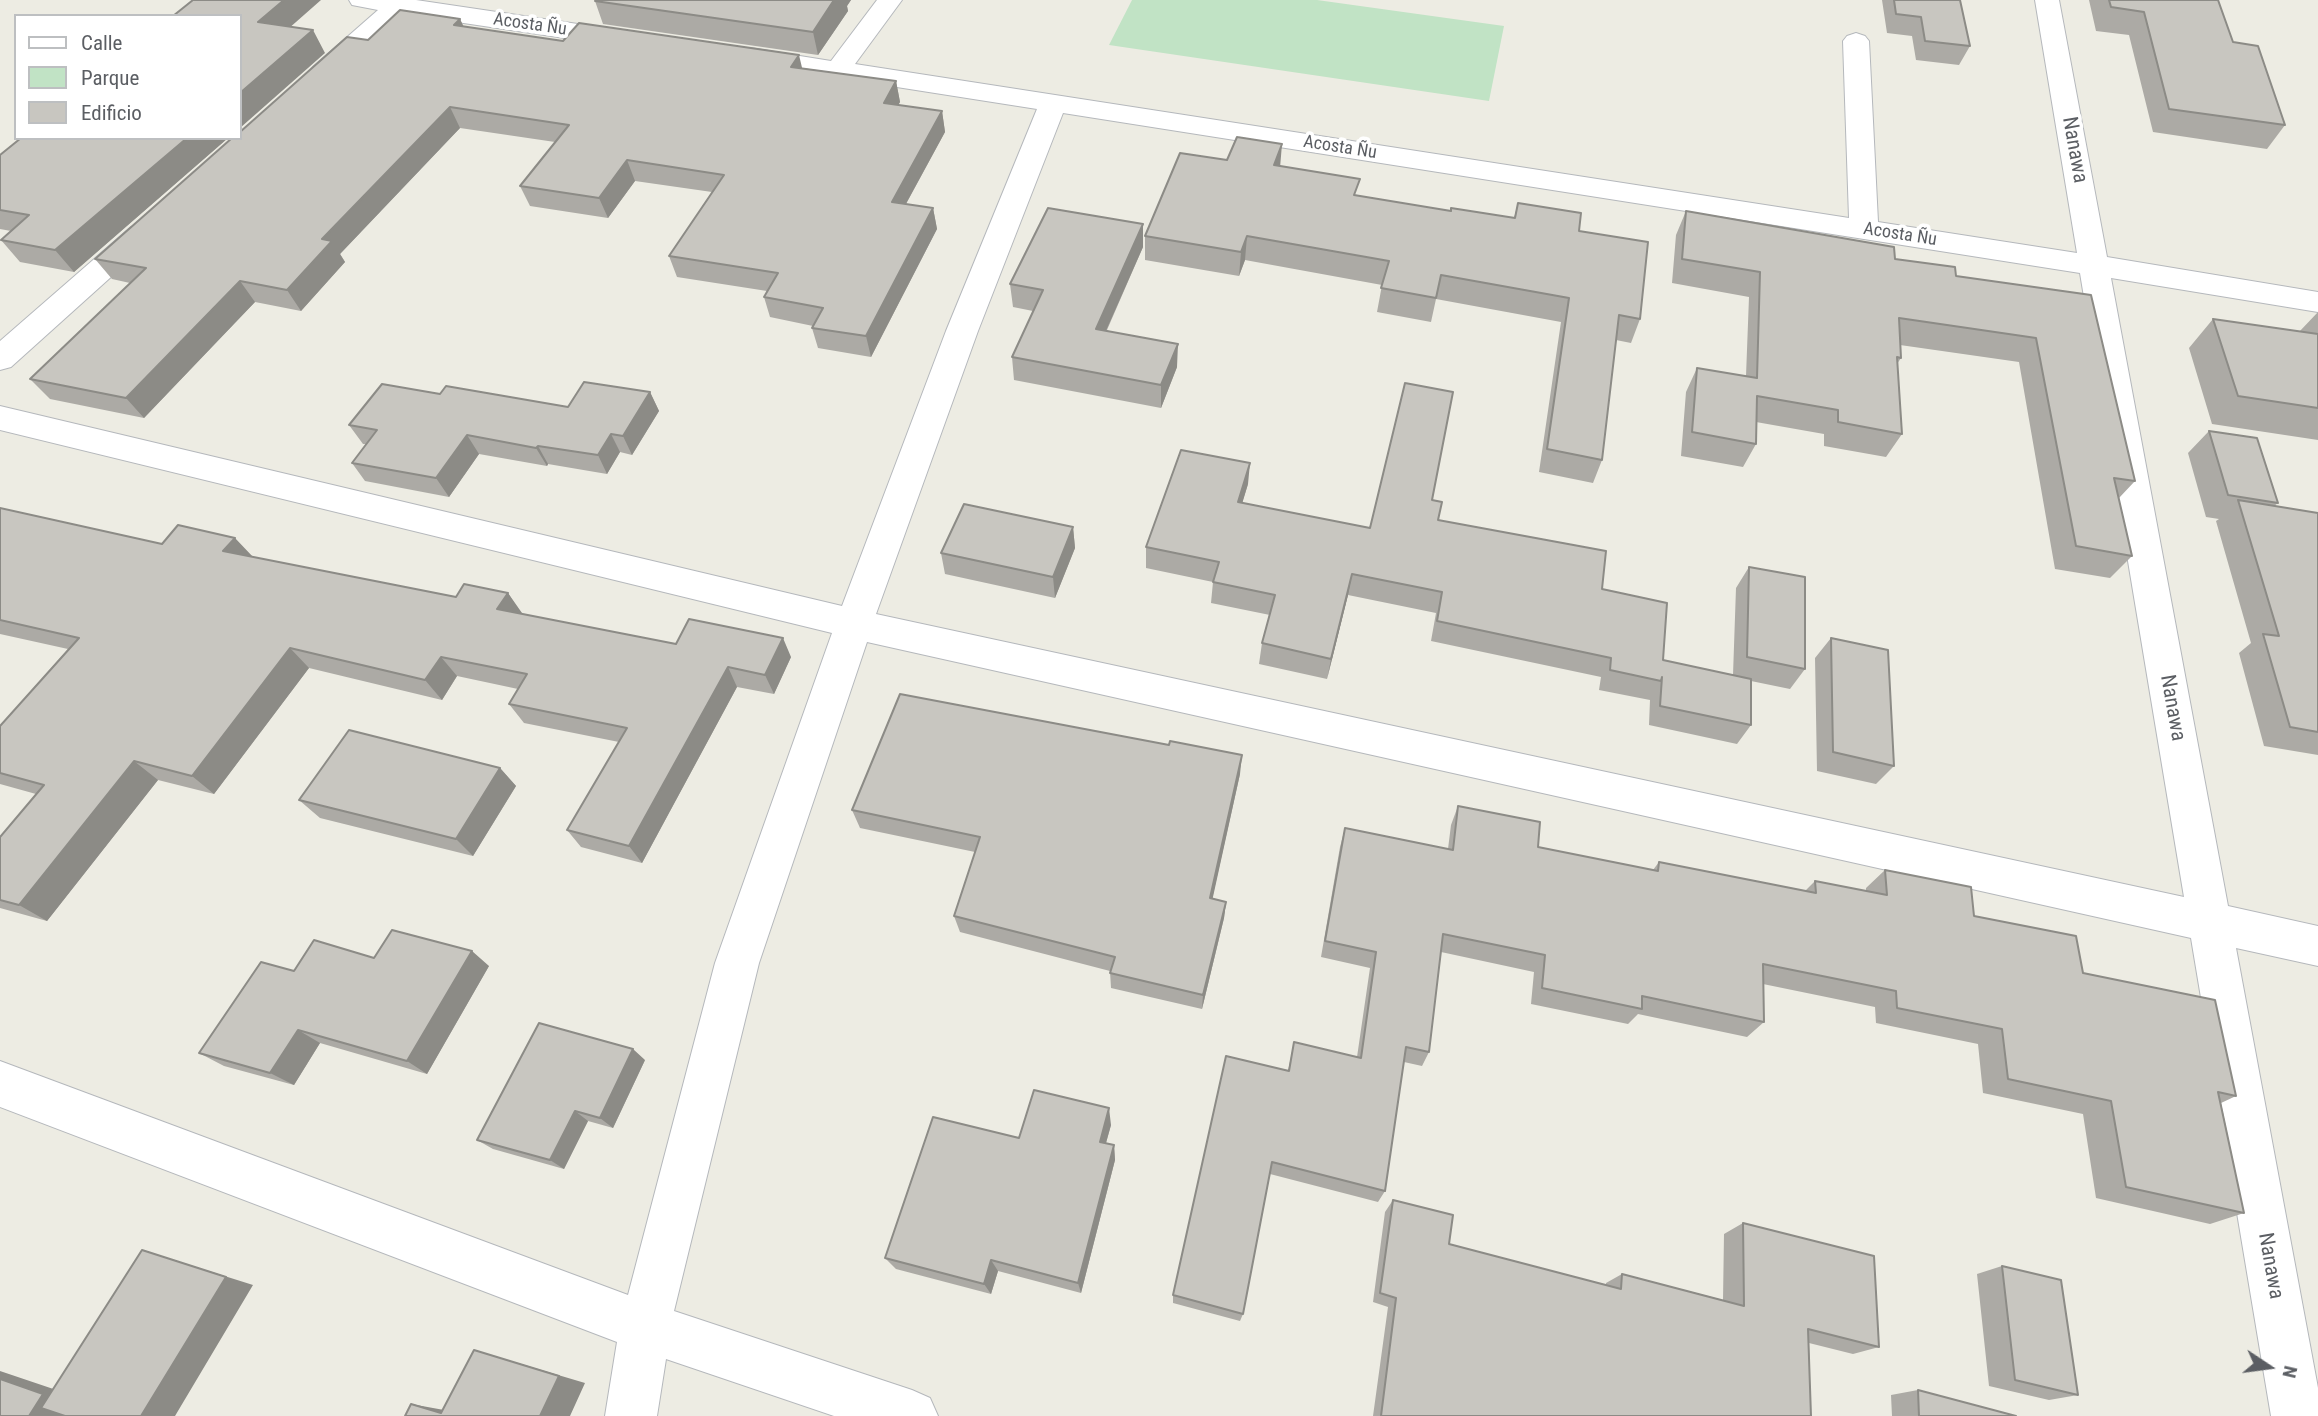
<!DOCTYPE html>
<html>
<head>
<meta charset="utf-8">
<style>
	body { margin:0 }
	#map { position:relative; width:2318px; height:1416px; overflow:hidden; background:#edece3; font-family:"Roboto Condensed",sans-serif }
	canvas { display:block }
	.legend { position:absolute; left:14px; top:14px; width:228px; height:126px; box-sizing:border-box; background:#fff; border:2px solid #bdbfc1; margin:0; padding:9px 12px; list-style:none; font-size:21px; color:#5b5e63 }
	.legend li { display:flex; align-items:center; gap:14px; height:35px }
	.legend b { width:35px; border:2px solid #bdbfc1 }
	.north { position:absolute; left:2234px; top:1332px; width:70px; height:70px; -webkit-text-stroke:5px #fff; paint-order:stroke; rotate:103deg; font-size:19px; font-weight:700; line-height:28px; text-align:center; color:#5b5e63 }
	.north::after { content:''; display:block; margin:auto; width:24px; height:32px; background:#5b5e63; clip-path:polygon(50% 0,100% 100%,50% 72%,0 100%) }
</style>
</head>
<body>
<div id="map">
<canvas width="2318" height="1416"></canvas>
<ul class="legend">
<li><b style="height:9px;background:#fff"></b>Calle</li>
<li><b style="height:19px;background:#c1e3c5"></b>Parque</li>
<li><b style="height:19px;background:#c8c6c0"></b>Edificio</li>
</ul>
<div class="north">N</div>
</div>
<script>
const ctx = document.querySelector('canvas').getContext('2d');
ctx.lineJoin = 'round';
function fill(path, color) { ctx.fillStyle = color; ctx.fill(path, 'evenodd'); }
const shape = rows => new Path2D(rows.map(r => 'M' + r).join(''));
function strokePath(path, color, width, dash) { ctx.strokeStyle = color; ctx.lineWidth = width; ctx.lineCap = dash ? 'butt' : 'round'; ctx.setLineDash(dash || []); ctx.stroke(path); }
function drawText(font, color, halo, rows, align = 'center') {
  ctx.font = font + ' "Roboto Condensed",sans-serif'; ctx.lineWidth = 7; ctx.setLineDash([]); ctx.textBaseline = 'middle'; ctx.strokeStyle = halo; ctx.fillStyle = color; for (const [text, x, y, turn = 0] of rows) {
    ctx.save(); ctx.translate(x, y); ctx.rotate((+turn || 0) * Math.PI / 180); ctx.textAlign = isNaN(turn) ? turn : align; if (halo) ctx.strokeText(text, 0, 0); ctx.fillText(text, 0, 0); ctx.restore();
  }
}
fill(shape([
	[1132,0,1317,0,1504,26,1489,101,1109,45]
]), '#c1e3c5');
const minor = shape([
	[349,0,416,0,625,31,634,34,638,39,634,44,625,47,403,14,331,79,322,81,313,79,309,73,313,67,378,10,352,5,349,0],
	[877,0,902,0,855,64,1849,218,1843,41,1847,36,1856,33,1865,36,1869,41,1878,222,2077,253,2035,0,2059,0,2107,257,2318,292,2318,312,2111,278,2228,906,2318,926,2318,966,2236,948,2318,1388,2318,1416,2271,1416,2191,938,867,642,759,963,674,1311,912,1390,930,1398,938,1416,834,1416,666,1359,657,1416,605,1416,617,1342,0,1107,0,1061,628,1295,715,963,832,633,0,430,0,406,842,606,946,331,1037,109,750,64,741,61,737,56,741,51,750,48,831,61,877,0],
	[1063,113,2080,273,2184,897,876,614,978,331,1063,113],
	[141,225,151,227,156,234,151,241,11,367,0,370,0,341,131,227,141,225]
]);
strokePath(minor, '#b5b8bc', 2);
fill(minor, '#fff');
fill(shape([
	[596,0,851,0,847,6,848,11,818,55,603,24,595,1],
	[1882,0,1960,0,1970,46,1959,65,1916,60,1912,36,1887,33],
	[2089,0,2218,0,2233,42,2285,125,2267,149,2153,132,2129,35,2096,31],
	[460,19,463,26,563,41,802,68,896,81,900,102,898,105,942,111,945,132,906,204,933,208,937,229,871,357,818,348,812,328,813,326,770,317,764,297,767,291,677,277,669,256,712,192,635,181,608,218,530,206,520,186,555,142,460,128,340,254,345,262,301,311,255,302,144,418,50,399,30,379,130,283,112,279,95,259,368,40],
	[21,138,228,138,74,272,20,262,1,240,11,231,0,229,0,155],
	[1227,160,1280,166,1357,196,1451,211,1514,218,1518,203,1579,231,1640,319,1631,343,1616,340,1602,460,1593,483,1539,472,1561,322,1436,299,1431,322,1377,312,1382,285,1245,260,1239,276,1145,260,1145,236],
	[1686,211,1895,259,1956,276,2091,295,2135,481,2119,498,2132,556,2110,578,2055,569,2019,362,1900,345,1901,358,1897,364,1902,434,1886,457,1824,446,1824,434,1756,422,1756,444,1743,467,1681,456,1686,392,1697,368,1746,376,1749,297,1672,283,1676,235],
	[1143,224,1143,247,1107,330,1177,367,1161,408,1014,380,1012,357,1033,311,1013,307,1010,284],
	[2318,312,2318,440,2212,424,2189,348,2213,319,2299,332],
	[650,392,659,411,632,455,620,452,607,474,548,464,547,466,479,454,449,497,365,481,352,463,366,444,363,444,349,425,440,394,568,407],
	[2209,431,2278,503,2274,506,2318,513,2318,755,2264,746,2239,653,2251,643,2216,521,2219,519,2206,517,2188,453],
	[1248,484,1242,503,1370,528,1432,500,1438,520,1602,589,1663,660,1733,675,1736,588,1749,567,1805,669,1790,689,1751,681,1751,725,1737,744,1649,725,1650,700,1599,690,1601,677,1431,641,1436,613,1348,595,1327,679,1259,664,1262,643,1270,615,1211,603,1213,582,1146,568,1146,547],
	[0,508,162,544,253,557,456,597,508,593,521,614,676,644,791,657,774,694,737,687,642,863,581,847,567,830,619,742,524,723,509,704,518,689,457,676,442,700,309,668,214,794,158,780,47,921,0,908,0,837,36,794,0,784,0,726,68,649,0,634],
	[1073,527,1075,548,1055,598,945,574,941,553],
	[1831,638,1894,766,1876,784,1817,771,1815,658],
	[500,768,516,786,473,856,320,818,299,800],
	[1240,774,1212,899,1226,902,1224,918,1202,1009,1111,988,1110,971,960,932,954,916,975,852,860,828,852,810],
	[1458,806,1538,847,1653,870,1659,862,1805,891,1815,881,1866,891,1866,888,1885,870,1974,916,2083,973,2236,1096,2221,1103,2244,1213,2210,1224,2096,1198,2083,1114,1983,1093,1978,1044,1876,1023,1875,1007,1763,984,1764,1022,1747,1037,1638,1014,1628,1024,1531,1004,1534,972,1441,952,1429,1052,1422,1066,1404,1062,1385,1191,1378,1202,1270,1174,1243,1314,1240,1321,1173,1303,1173,1295,1288,1071,1294,1042,1357,1057,1370,968,1321,957,1340,847,1345,828,1448,849,1451,825],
	[374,958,489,966,427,1074,320,1043,294,1085,224,1066,199,1053,294,971],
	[645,1060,613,1128,588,1121,564,1169,493,1149,477,1140],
	[1111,1125,1106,1143,1114,1145,1115,1160,1081,1293,998,1271,991,1294,896,1269,885,1258,1019,1138],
	[1393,1200,1449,1244,1606,1285,1606,1283,1622,1274,1723,1300,1724,1234,1743,1223,1879,1347,1853,1354,1809,1343,1811,1416,1373,1416,1388,1307,1373,1302,1385,1212],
	[2002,1266,2078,1395,2049,1400,1989,1386,1977,1274],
	[1918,1390,2016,1416,1892,1416,1891,1395]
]), '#acaaa5');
fill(shape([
	[284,0,321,0,271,44,258,22],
	[834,0,851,0,847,6,848,11,818,55,813,32],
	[460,19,470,40,454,25],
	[313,30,325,53,240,128,240,93],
	[799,55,804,76,791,67],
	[896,81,900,102,888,124,884,103],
	[450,107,460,128,340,254,345,262,301,311,287,290,322,239],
	[942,111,945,132,896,222,892,202],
	[187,138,228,138,74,272,55,250],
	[1282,144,1280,168,1274,165],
	[627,160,635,181,608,218,599,198],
	[933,208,937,229,871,357,866,336],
	[1143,224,1143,247,1097,351,1096,329],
	[1247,236,1245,260,1239,276,1241,252],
	[240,281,255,302,144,418,126,398],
	[1178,344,1177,367,1161,408,1161,385],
	[650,392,659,411,632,455,623,436],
	[611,434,620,452,607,474,598,455],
	[467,435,479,454,449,497,436,478],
	[538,446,548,464,547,466,536,448],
	[1250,463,1248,484,1236,524,1238,502],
	[1073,527,1075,548,1055,598,1053,577],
	[235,538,254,558,223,551],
	[1352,574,1348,595,1327,679,1331,659],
	[508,593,522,613,511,629,497,609],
	[783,638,791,657,774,694,765,675],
	[290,648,309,668,214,794,192,776],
	[441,657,457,676,442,700,425,680],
	[728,667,737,687,642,863,629,846],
	[1242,755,1240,774,1209,915,1210,898],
	[134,761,158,780,47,921,19,905],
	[500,768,516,786,473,856,456,839],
	[1226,902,1224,918,1202,1009,1203,995],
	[472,951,489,966,427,1074,407,1061],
	[298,1030,320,1043,294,1085,270,1073],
	[633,1049,645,1060,613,1128,600,1118],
	[1109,1108,1111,1125,1102,1157,1100,1142],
	[575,1111,588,1121,564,1169,550,1160],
	[1114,1145,1115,1160,1081,1293,1078,1283],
	[142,1250,253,1285,175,1416,141,1416],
	[991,1260,998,1271,991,1294,984,1284],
	[474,1350,585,1383,570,1416,540,1416],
	[0,1371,83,1399,72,1416,29,1416,0,1379],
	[411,1404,444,1410,441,1413]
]), '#8c8b86');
const building = shape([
	[193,0,284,0,258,22,313,30,240,93,240,16,173,16,193,0],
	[596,0,834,0,813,32,595,1,596,0],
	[1894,0,1960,0,1970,46,1925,41,1921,17,1896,14,1894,0],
	[2109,0,2218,0,2233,42,2258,46,2285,125,2169,109,2144,12,2111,7,2109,0],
	[400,10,460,19,454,25,563,41,579,23,799,55,791,67,896,81,884,103,942,111,892,202,933,208,866,336,812,328,823,308,764,297,778,273,669,256,724,175,627,160,599,198,520,186,569,125,450,107,322,239,332,241,287,290,240,281,126,398,30,379,146,268,95,259,232,138,240,138,240,132,347,37,368,40,400,10],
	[1237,137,1282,144,1274,165,1360,179,1354,195,1451,211,1451,208,1515,218,1518,203,1581,213,1579,231,1648,242,1640,319,1619,315,1602,460,1547,449,1569,298,1441,275,1436,298,1381,288,1389,261,1247,236,1241,252,1145,236,1180,153,1227,160,1237,137],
	[21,138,187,138,55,250,1,240,29,215,0,210,0,155,21,138],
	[1048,208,1143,224,1096,329,1178,344,1161,385,1012,357,1043,290,1010,284,1048,208],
	[1686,211,1894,247,1895,259,1955,267,1956,276,2091,295,2135,481,2114,478,2132,556,2076,546,2036,338,1899,318,1901,358,1897,357,1902,434,1838,422,1838,410,1757,396,1756,444,1692,432,1697,368,1757,378,1760,272,1682,259,1686,211],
	[2213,319,2318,334,2318,408,2238,396,2213,319],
	[584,382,650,392,623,436,611,434,598,455,538,446,536,448,467,435,436,478,352,463,377,430,349,425,382,384,440,394,446,386,568,407,584,382],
	[1405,383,1453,392,1432,500,1442,502,1438,520,1606,551,1602,589,1667,603,1663,660,1751,679,1751,725,1660,706,1662,677,1661,681,1610,670,1611,658,1437,621,1442,592,1352,574,1331,659,1262,643,1275,595,1213,582,1219,562,1146,547,1181,450,1250,463,1238,502,1370,528,1405,383],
	[2209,431,2257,438,2278,503,2228,495,2209,431],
	[2238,500,2318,513,2318,732,2290,727,2263,634,2279,636,2238,500],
	[964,504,1073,527,1053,577,941,553,964,504],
	[0,508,162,544,178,525,235,538,223,551,456,597,464,584,508,593,497,609,676,644,689,619,783,638,765,675,728,667,629,846,567,830,627,728,509,704,527,674,441,657,425,680,290,648,192,776,134,761,19,905,0,900,0,837,44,785,0,773,0,726,79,638,0,620,0,508],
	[1749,567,1805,577,1805,669,1747,657,1749,567],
	[1831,638,1888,650,1894,766,1833,752,1831,638],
	[900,694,1169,745,1170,741,1242,755,1210,898,1226,902,1203,995,1110,973,1115,957,954,916,980,837,852,810,900,694],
	[349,730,500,768,456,839,299,800,349,730],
	[1458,806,1540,822,1538,847,1658,871,1659,862,1816,893,1815,881,1887,895,1885,870,1971,887,1974,916,2076,936,2083,973,2215,1000,2236,1096,2218,1092,2244,1213,2126,1187,2111,1101,2008,1079,2002,1029,1897,1008,1896,991,1763,964,1764,1022,1642,996,1642,1009,1542,988,1545,955,1443,934,1429,1052,1406,1047,1385,1191,1272,1162,1243,1314,1173,1295,1226,1056,1289,1071,1294,1042,1361,1058,1376,952,1325,941,1345,828,1453,850,1458,806],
	[392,930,472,951,407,1061,298,1030,270,1073,199,1053,261,962,294,971,314,940,374,958,392,930],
	[539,1023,633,1049,600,1118,575,1111,550,1160,477,1140,539,1023],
	[1034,1090,1109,1108,1100,1142,1114,1145,1078,1283,991,1260,984,1284,885,1258,933,1117,1019,1138,1034,1090],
	[1393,1200,1453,1215,1449,1244,1621,1289,1622,1274,1744,1306,1743,1223,1874,1256,1879,1347,1808,1329,1811,1416,1381,1416,1396,1298,1380,1293,1393,1200],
	[142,1250,226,1277,141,1416,65,1416,41,1408,142,1250],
	[2002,1266,2061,1280,2078,1395,2015,1380,2002,1266],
	[474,1350,559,1376,540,1416,405,1416,411,1404,441,1413,474,1350],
	[0,1379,43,1394,29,1416,0,1416,0,1379],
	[1918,1390,2016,1416,1919,1416,1918,1390]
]);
fill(building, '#c8c6c0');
strokePath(building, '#8c8b86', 2);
drawText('18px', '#5b5e63', '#fff', [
	["Acosta Ñu",530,25,8],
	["Acosta Ñu",1340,148,9],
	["Acosta Ñu",1900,235,9]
]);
drawText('21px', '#5b5e63', '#fff', [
	["Nanawa",2074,150,80],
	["Nanawa",2172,708,80],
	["Nanawa",2270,1266,80]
]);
</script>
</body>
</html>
